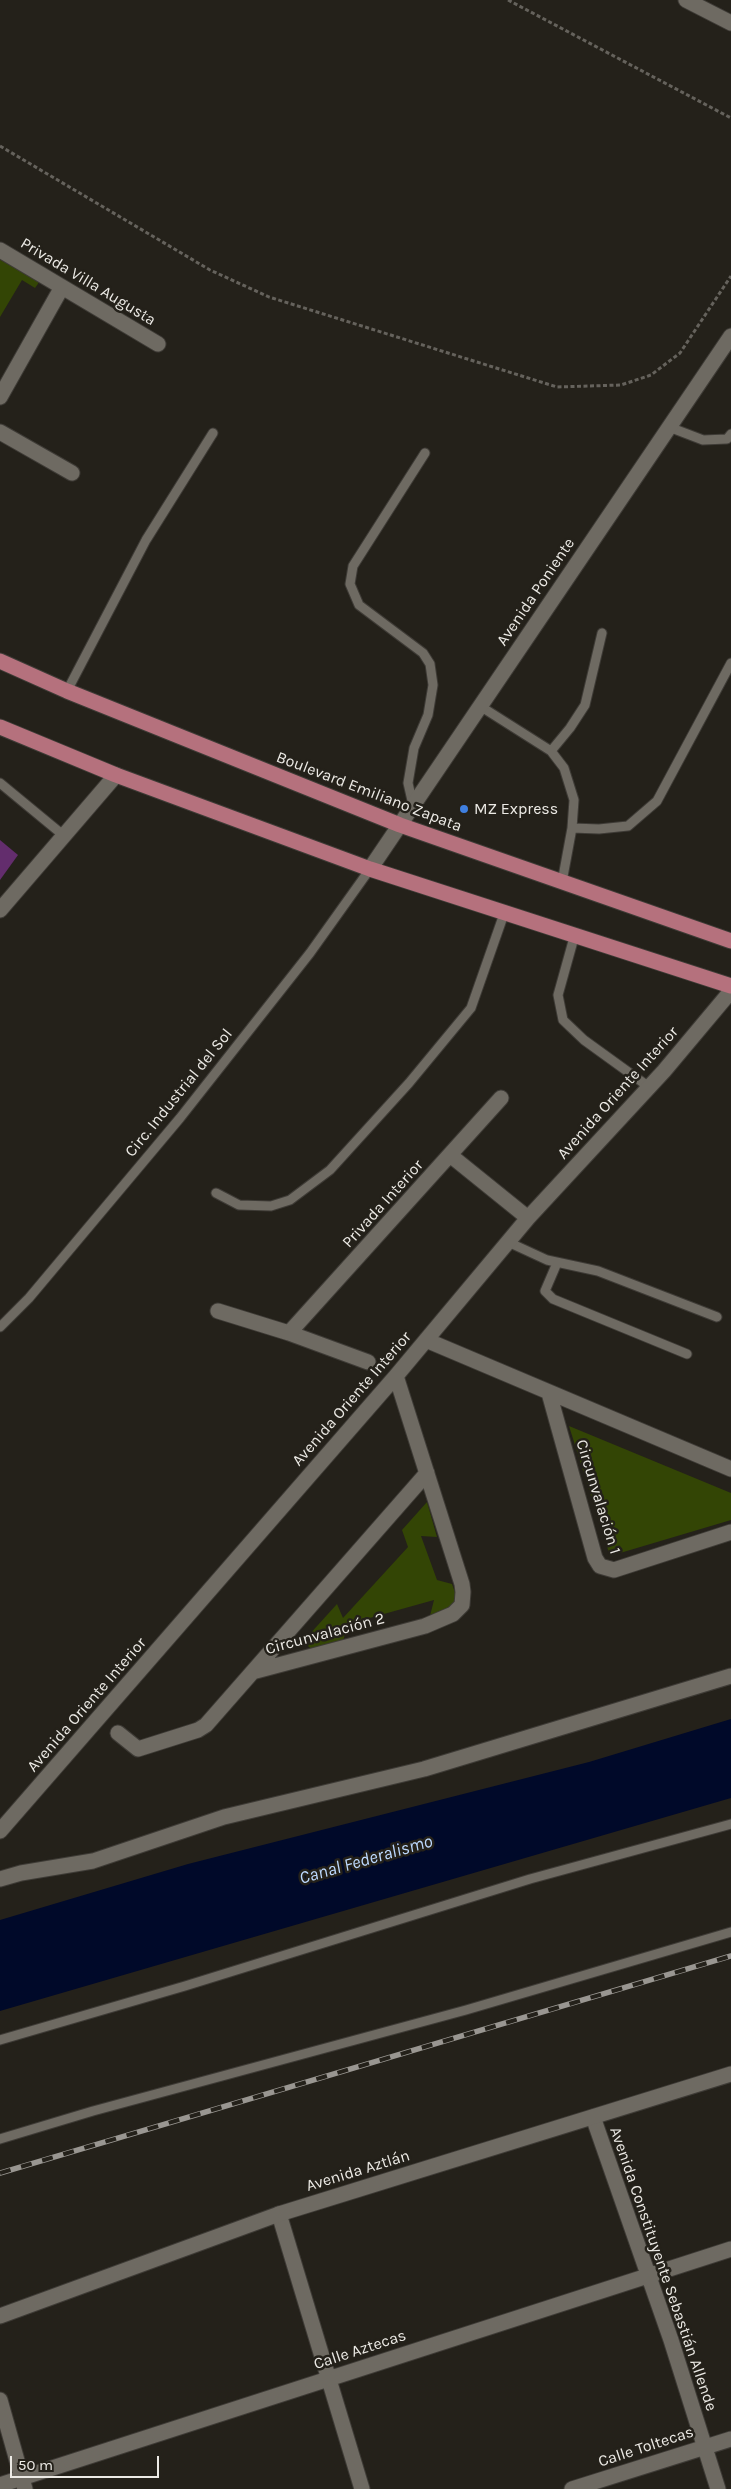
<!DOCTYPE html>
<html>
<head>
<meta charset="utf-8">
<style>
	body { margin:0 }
	#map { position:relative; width:731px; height:2489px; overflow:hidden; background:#24211a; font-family:Karla,sans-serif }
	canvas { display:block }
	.scale { position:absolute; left:10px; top:2456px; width:149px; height:22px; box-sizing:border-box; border:2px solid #eceae5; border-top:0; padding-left:6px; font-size:15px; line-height:18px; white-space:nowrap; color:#eceae5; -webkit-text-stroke:4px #24211a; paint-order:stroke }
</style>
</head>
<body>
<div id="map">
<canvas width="731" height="2489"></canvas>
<div class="scale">50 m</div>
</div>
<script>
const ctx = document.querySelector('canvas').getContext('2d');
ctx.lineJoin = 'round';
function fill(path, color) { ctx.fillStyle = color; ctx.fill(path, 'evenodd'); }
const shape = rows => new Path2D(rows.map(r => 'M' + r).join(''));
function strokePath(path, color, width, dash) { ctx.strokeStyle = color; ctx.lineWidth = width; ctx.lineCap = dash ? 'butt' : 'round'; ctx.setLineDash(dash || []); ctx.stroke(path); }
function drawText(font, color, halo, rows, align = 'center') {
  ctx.font = font + ' Karla,sans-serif'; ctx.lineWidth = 5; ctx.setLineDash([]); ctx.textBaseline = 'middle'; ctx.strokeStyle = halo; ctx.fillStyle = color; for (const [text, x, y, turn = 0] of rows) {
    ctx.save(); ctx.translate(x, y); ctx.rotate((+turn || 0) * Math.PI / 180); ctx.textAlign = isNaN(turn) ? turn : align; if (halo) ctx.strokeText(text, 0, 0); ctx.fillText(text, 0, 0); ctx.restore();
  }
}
fill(shape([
	[0,257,40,281,35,288,22,280,0,317],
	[569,1426,731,1493,731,1520,610,1556],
	[427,1502,437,1537,421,1536,437,1580,452,1584,460,1606,430,1616,434,1600,348,1624,343,1641,314,1652,308,1646,308,1636,337,1604,343,1618,408,1547,402,1530]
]), '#334505');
fill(shape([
	[731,1719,731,1798,0,2011,0,1920,188,1864,589,1762]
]), '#000929');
fill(shape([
	[0,840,18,855,0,880]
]), '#632d6d');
const lane = shape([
	[669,427,703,440,727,439,731,434],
	[67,691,146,540,213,433],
	[480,706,551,751,564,768,574,800,572,828,562,882],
	[551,751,570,728,585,705,602,633],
	[0,783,63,835],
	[413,805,408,783,414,748,428,715,433,685,430,664,423,653,359,605,350,584,353,566,425,453],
	[572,828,599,829,628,826,657,801,731,663],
	[575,934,558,995,563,1020,584,1040,649,1087],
	[216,1193,239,1205,271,1206,290,1200,330,1170,409,1083,471,1008,505,911],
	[508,1242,547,1260,598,1271,717,1317],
	[557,1263,545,1291,553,1299,687,1354],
	[0,1327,29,1298,180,1118,310,953,370,869],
	[0,2040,185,1986,530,1879,731,1824],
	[0,2139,93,2111,466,2010,731,1932]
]);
const street = shape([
	[686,0,731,23],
	[0,250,158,344],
	[0,397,62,287],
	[0,432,72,473],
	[370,869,731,336],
	[0,910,116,775],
	[450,1155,528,1218],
	[218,1311,289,1333,368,1362],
	[289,1333,501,1098],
	[426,1340,731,1469],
	[549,1393,595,1558,600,1566,614,1570,731,1532],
	[256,1671,425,1626,453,1614,462,1605,463,1592,462,1584,396,1376],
	[118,1733,138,1749,198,1730,206,1725,427,1473],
	[0,1831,396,1376,528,1218,664,1071,731,991],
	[0,1879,21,1873,93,1861,224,1817,424,1769,731,1676],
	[593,2117,671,2340,718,2489],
	[279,2214,362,2489],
	[0,2400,25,2489],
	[0,2485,731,2249],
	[572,2489,731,2439]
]);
const secondary = shape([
	[0,2316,279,2214,731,2074]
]);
const primary = shape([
	[0,661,67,691,400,825,731,941],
	[0,727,116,775,370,869,731,986]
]);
strokePath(lane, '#3e3b36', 11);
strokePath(street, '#3e3b36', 17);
strokePath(secondary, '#3e3b36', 17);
strokePath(primary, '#3e3b36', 17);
strokePath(shape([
	[508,0,731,118],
	[0,146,210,270,269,297,557,387,621,385,651,375,680,353,731,276]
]), '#65625c', 3, [4, 2.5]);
strokePath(lane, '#6e6a62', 9);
strokePath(street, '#6e6a62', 15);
strokePath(secondary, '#6e6a62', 15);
strokePath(primary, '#b5717d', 15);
const rail = shape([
	[0,2173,731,1956]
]);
strokePath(rail, '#999691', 5.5);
strokePath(rail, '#24211a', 4, [11]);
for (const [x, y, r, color] of [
	[464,809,5,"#3f7fe0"]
]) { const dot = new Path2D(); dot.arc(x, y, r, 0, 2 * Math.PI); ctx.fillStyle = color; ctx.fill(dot); strokePath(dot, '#24211a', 2); }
drawText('16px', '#eceae5', '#24211a', [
	["Privada Villa Augusta",88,282,31],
	["Avenida Poniente",536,592,-56],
	["Boulevard Emiliano Zapata",369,792,21],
	["Circ. Industrial del Sol",179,1093,-51],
	["Avenida Oriente Interior",618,1093,-48],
	["Privada Interior",383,1204,-48],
	["Avenida Oriente Interior",352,1399,-49],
	["Circunvalación 1",598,1497,73],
	["Circunvalación 2",325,1634,-15],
	["Avenida Oriente Interior",87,1705,-49],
	["Avenida Aztlán",358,2171,-17],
	["Avenida Constituyente Sebastián Allende",663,2269,71],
	["Calle Aztecas",360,2350,-18],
	["Calle Toltecas",646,2447,-18]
]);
drawText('16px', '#eceae5', '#24211a', [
	["MZ Express",474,809]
], 'left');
drawText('italic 18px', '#bdd9fe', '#24211a', [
	["Canal Federalismo",366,1860,-16]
]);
</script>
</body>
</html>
